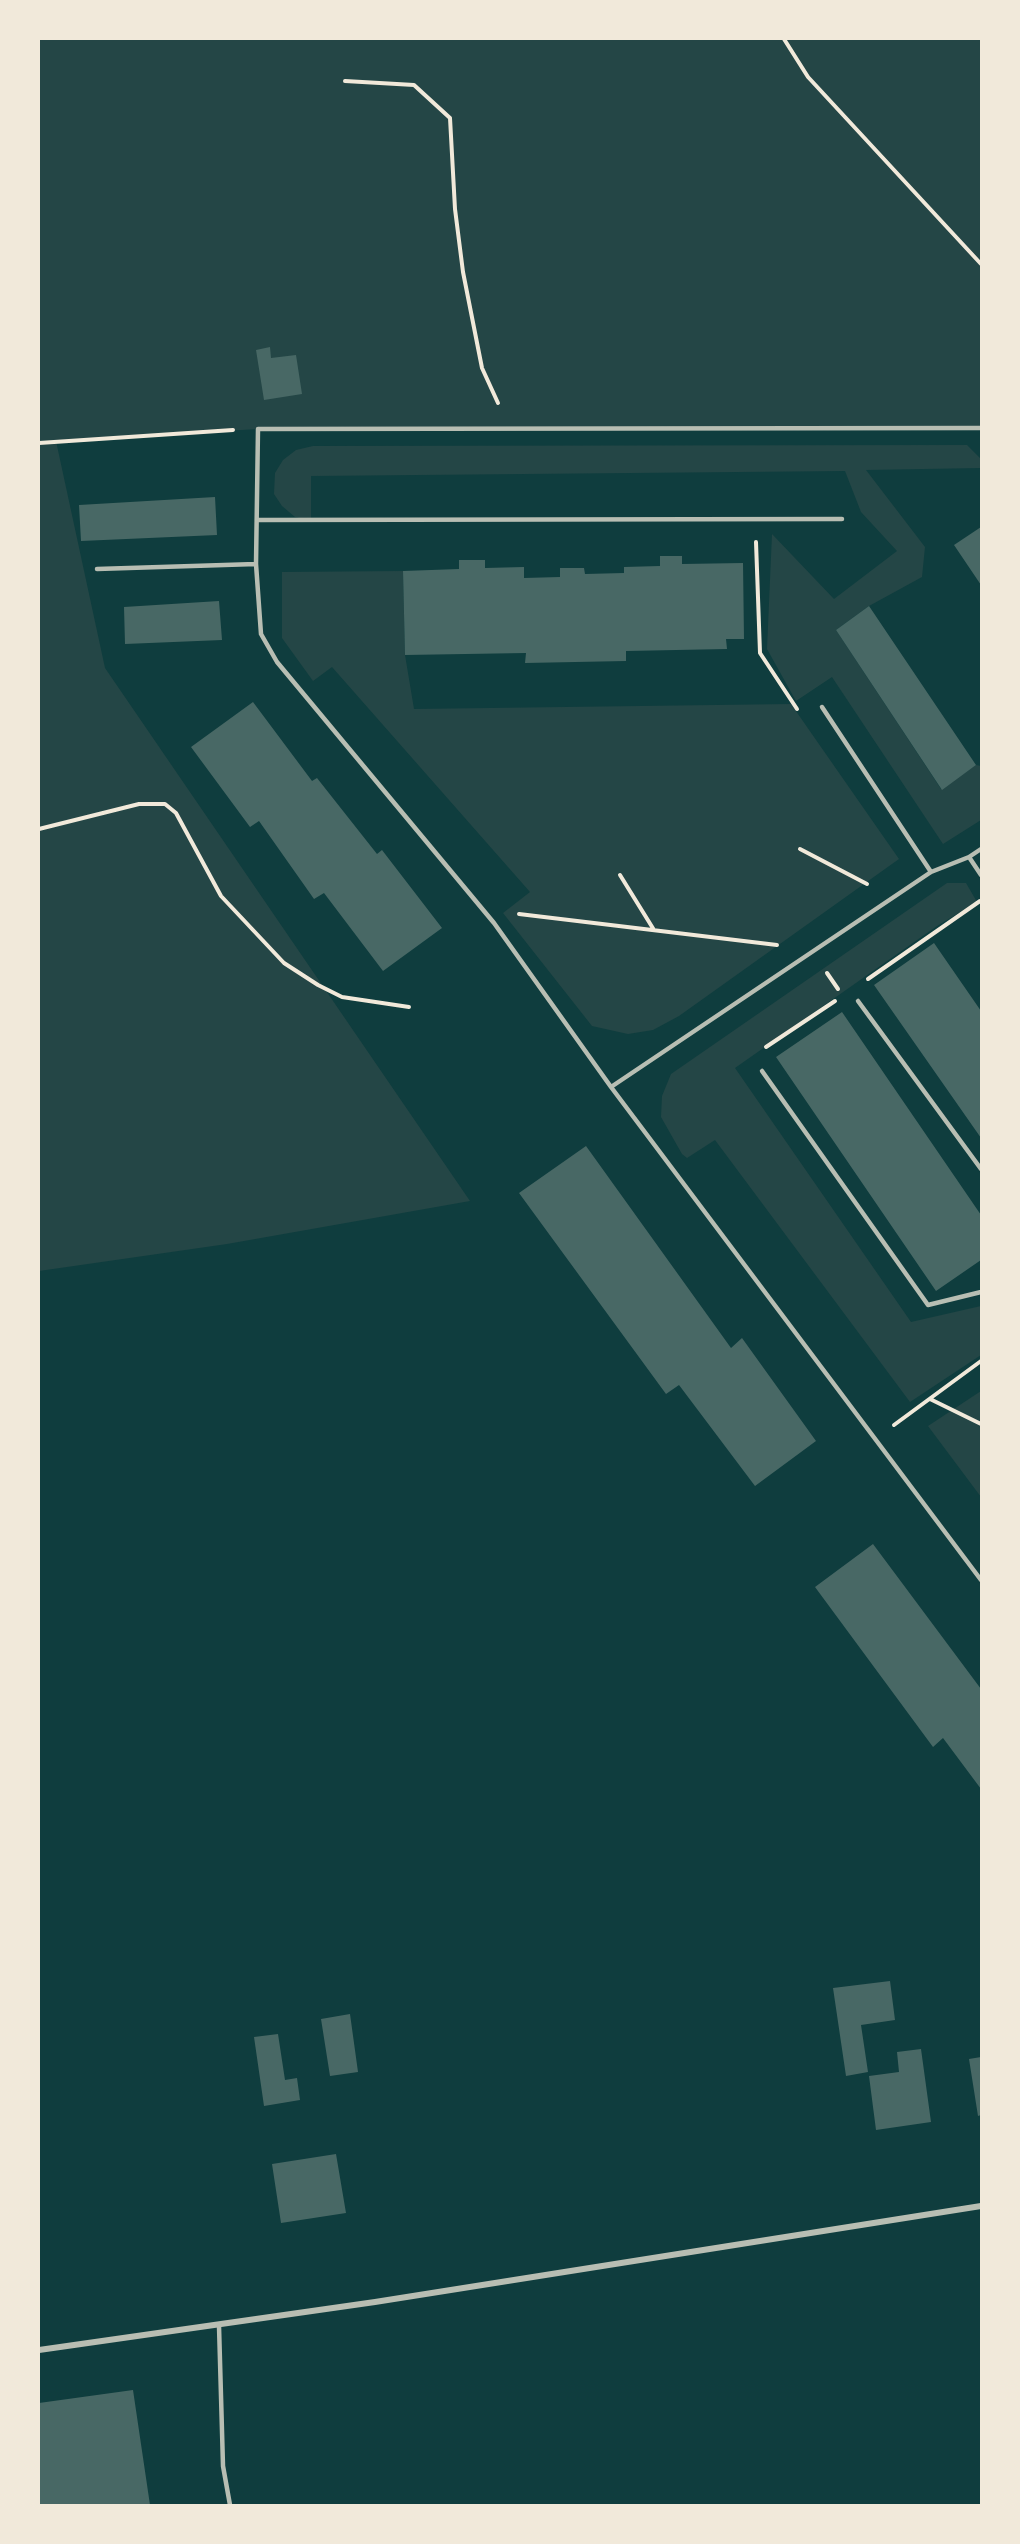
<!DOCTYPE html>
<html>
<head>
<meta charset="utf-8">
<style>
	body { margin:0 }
	#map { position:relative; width:1020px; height:2544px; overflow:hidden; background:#0f3d3e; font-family:"Varela Round",sans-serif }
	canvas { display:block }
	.frame { position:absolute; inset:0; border:40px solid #f1e9da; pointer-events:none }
</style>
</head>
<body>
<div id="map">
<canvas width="1020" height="2544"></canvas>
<div class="frame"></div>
</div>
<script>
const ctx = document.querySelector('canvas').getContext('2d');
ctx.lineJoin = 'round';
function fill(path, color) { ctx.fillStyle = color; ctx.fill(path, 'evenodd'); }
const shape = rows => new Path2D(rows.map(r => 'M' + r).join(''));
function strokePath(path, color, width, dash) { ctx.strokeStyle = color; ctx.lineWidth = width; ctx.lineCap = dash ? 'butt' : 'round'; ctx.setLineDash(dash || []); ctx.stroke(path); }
fill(shape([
	[39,39,981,39,981,428,258,429,56,441,105,668,470,1201,227,1244,39,1271],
	[967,445,981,459,981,468,866,470,925,547,922,577,869,606,836,630,941,789,976,765,981,766,981,820,943,844,832,677,796,701,767,649,772,534,834,599,897,551,861,512,845,471,311,476,311,521,295,517,282,506,274,494,275,473,283,460,296,450,313,446],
	[403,571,405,655,414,709,791,704,899,859,679,1016,653,1030,628,1034,592,1026,503,913,530,892,332,667,313,681,282,638,282,572],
	[947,883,966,883,977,902,937,926,735,1068,911,1322,981,1306,981,1355,910,1402,715,1140,687,1158,682,1154,661,1117,662,1096,671,1074],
	[981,1391,981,1497,928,1426]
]), '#244646');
fill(shape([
	[270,347,271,358,296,355,302,394,264,400,256,350],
	[215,497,217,535,81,541,79,505],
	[981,527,981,585,954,545],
	[660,556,682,556,682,564,743,563,744,639,726,639,727,649,626,651,626,661,525,663,526,653,405,655,403,571,459,569,459,560,485,560,485,568,524,567,524,578,560,577,560,568,584,568,585,574,624,573,624,567,660,566],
	[219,601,222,640,125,644,124,607],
	[869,606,976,765,942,790,836,630],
	[253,702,312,781,317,778,377,854,382,850,442,928,383,971,324,893,314,899,259,821,250,827,191,747],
	[934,943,981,1011,981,1138,874,985],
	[842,1012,981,1215,981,1260,936,1291,776,1057],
	[586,1146,731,1348,742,1338,816,1441,755,1486,679,1385,666,1394,519,1193],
	[873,1544,981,1689,981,1789,943,1738,933,1747,815,1587],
	[890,1981,895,2020,861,2025,868,2072,846,2076,833,1988],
	[350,2014,358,2072,330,2076,321,2019],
	[278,2034,285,2080,297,2078,300,2100,264,2106,254,2037],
	[921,2049,931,2122,876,2130,869,2076,899,2072,897,2052],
	[981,2057,981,2115,978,2116,969,2059],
	[336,2154,346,2213,281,2223,272,2164],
	[133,2390,150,2505,39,2505,39,2403]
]), '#486865');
strokePath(shape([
	[784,39,808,77,981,264],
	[345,81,414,85,450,118,455,209,463,272,482,368,498,403],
	[39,443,233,430],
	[756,542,760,653,797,709],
	[39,829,139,804,165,804,176,813,221,896,284,963,318,985,342,997,409,1007],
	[800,849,867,884],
	[620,875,654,930],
	[519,914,777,945],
	[827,973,838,989],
	[868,979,980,901],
	[766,1047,835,1001],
	[930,1399,981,1424],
	[894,1425,981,1361]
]), '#f1e9da', 4);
strokePath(shape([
	[981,428,258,429,256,564,261,634,277,662,494,923,611,1087,981,1580],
	[257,520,842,519],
	[97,569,256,564],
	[822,707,931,872],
	[969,857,981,875],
	[858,1001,981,1169],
	[762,1071,928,1305,981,1292],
	[611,1087,931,872,969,857,981,849],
	[219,2326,223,2466,230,2505]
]), '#b8beb3', 4.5);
strokePath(shape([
	[39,2350,375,2302,981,2206]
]), '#b8beb3', 6);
</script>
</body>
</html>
